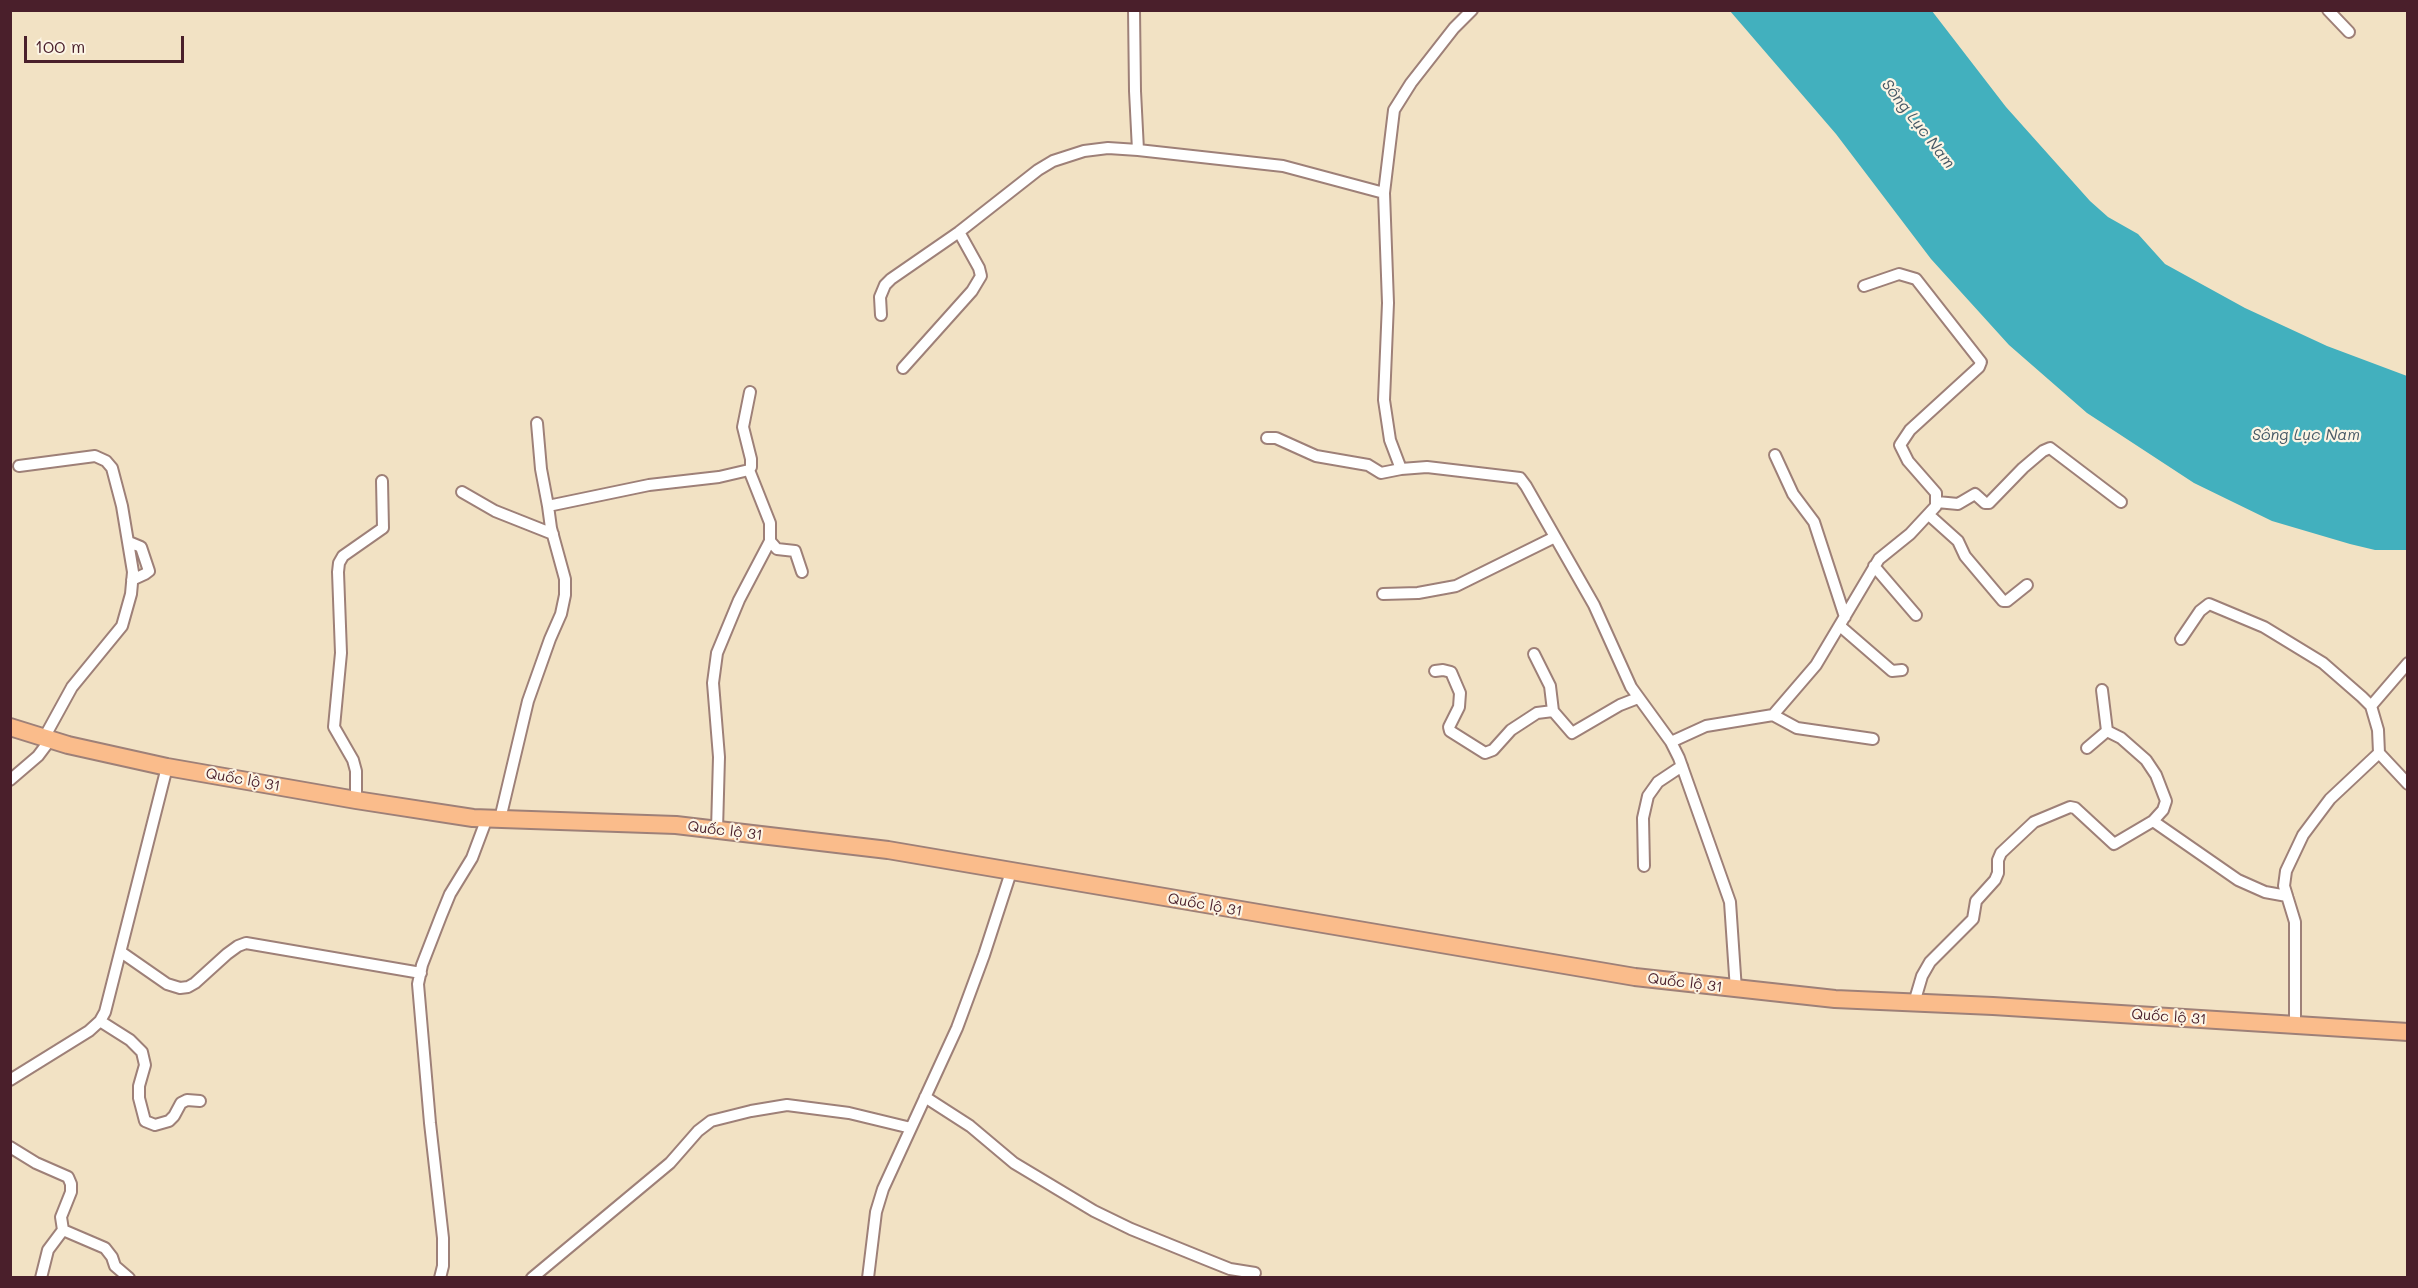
<!DOCTYPE html>
<html>
<head>
<meta charset="utf-8">
<style>
	body { margin:0 }
	#map { position:relative; width:2418px; height:1288px; overflow:hidden; background:#f2e2c4; font-family:Mali,sans-serif }
	canvas { display:block }
	.frame { position:absolute; inset:0; border:12px solid #4a1f2b; pointer-events:none }
	.scale { position:absolute; left:24px; top:36px; width:160px; height:27px; box-sizing:border-box; border:3px solid #4a1f2b; border-top:0; padding-left:8px; font-size:18px; line-height:21px; white-space:nowrap; color:#4a1f2b; -webkit-text-stroke:4px #fcf5e5; paint-order:stroke }
</style>
</head>
<body>
<div id="map">
<canvas width="2418" height="1288"></canvas>
<div class="frame"></div>
<div class="scale">100 m</div>
</div>
<script>
const ctx = document.querySelector('canvas').getContext('2d');
ctx.lineJoin = 'round';
function fill(path, color) { ctx.fillStyle = color; ctx.fill(path, 'evenodd'); }
const shape = rows => new Path2D(rows.map(r => 'M' + r).join(''));
function strokePath(path, color, width, dash) { ctx.strokeStyle = color; ctx.lineWidth = width; ctx.lineCap = dash ? 'butt' : 'round'; ctx.setLineDash(dash || []); ctx.stroke(path); }
function drawText(font, color, halo, rows, align = 'center') {
  ctx.font = font + ' Mali,sans-serif'; ctx.lineWidth = 4.5; ctx.setLineDash([]); ctx.textBaseline = 'middle'; ctx.strokeStyle = halo; ctx.fillStyle = color; for (const [text, x, y, turn = 0] of rows) {
    ctx.save(); ctx.translate(x, y); ctx.rotate((+turn || 0) * Math.PI / 180); ctx.textAlign = isNaN(turn) ? turn : align; if (halo) ctx.strokeText(text, 0, 0); ctx.fillText(text, 0, 0); ctx.restore();
  }
}
fill(shape([
	[1730,11,1932,11,2006,107,2090,201,2108,217,2138,234,2165,264,2245,308,2327,346,2407,376,2407,550,2375,550,2350,544,2272,521,2194,483,2087,413,2009,345,1931,259,1836,134]
]), '#42b0be');
const minor = shape([
	[1134,10,1135,91,1138,150],
	[1472,10,1454,28,1411,83,1394,110,1384,193,1388,303,1384,400,1390,440,1401,469,1427,467,1520,478,1526,486,1594,605,1631,687,1671,742,1679,758,1730,902,1736,990],
	[2328,10,2349,32],
	[881,315,880,297,885,285,891,279,959,232,1038,170,1053,161,1084,151,1108,148,1138,150,1283,166,1384,193],
	[903,368,972,291,981,276,979,268,959,232],
	[537,423,541,469,548,506],
	[1267,438,1276,438,1316,456,1368,465,1381,473,1401,469],
	[1775,455,1793,494,1814,522,1845,617],
	[19,466,95,456,106,461,112,468,122,506,133,572,131,594,122,626,72,687,44,738],
	[749,470,770,523,770,541,777,549,795,551,802,572],
	[462,492,495,511,553,534],
	[1937,502,1958,504,1975,494,1985,503,1989,503,2023,468,2043,451,2050,448,2121,502],
	[1929,515,1958,541,1965,556,2003,601,2007,601,2027,585],
	[129,542,141,547,149,571,145,574,132,580],
	[1874,566,1916,615],
	[1383,594,1418,593,1456,586,1555,537],
	[1840,626,1892,671,1902,670],
	[2181,639,2200,611,2209,604,2264,627,2323,663,2362,697,2371,706,2378,730,2379,753,2330,799,2303,835,2286,871,2284,886,2295,922,2295,1026],
	[1534,654,1550,686,1553,711,1572,733,1620,705,1638,698],
	[1435,671,1443,670,1451,672,1460,693,1459,707,1449,727,1450,731,1485,753,1493,750,1511,730,1537,713,1553,711],
	[2102,690,2107,731],
	[2371,706,2408,663],
	[1773,715,1797,728,1873,739],
	[1671,742,1706,726,1773,715,1816,665,1879,559,1910,534,1936,506,1936,493,1908,461,1900,445,1910,430,1979,367,1981,362,1916,279,1899,274,1864,286],
	[2087,748,2107,731,2121,738,2146,760,2156,775,2166,801,2163,810,2153,821],
	[2379,753,2408,784],
	[10,780,38,756,50,740],
	[356,800,356,771,353,760,334,727,341,653,338,572,339,563,343,556,383,528,382,481],
	[500,819,528,701,550,639,561,614,565,595,565,579,551,528,548,506,649,485,719,477,749,470,751,467,751,459,743,427,750,392],
	[717,830,719,757,713,683,717,653,739,600,770,541],
	[1644,866,1643,818,1648,796,1658,782,1682,766],
	[121,952,167,984,180,988,188,987,195,983,227,954,238,946,246,943,421,973],
	[1914,1003,1922,976,1930,962,1973,919,1976,901,1995,880,1998,873,1998,860,2001,853,2034,822,2070,807,2075,808,2114,844,2153,821,2238,880,2265,892,2287,896],
	[100,1021,130,1040,142,1052,145,1065,139,1086,139,1098,145,1121,155,1125,169,1121,174,1116,181,1103,187,1100,200,1101],
	[10,1080,89,1031,100,1021,105,1012,167,767],
	[925,1097,970,1126,1014,1163,1094,1211,1131,1229,1205,1259,1230,1269,1255,1273],
	[10,1147,36,1163,68,1177,71,1184,71,1192,61,1217,63,1230,105,1248,112,1257,115,1266,129,1278],
	[41,1278,48,1250,63,1230],
	[440,1278,443,1266,443,1238,430,1123,418,984,422,965,441,916,450,894,472,858,487,818],
	[532,1278,670,1163,698,1131,711,1121,751,1111,787,1105,849,1113,911,1128],
	[868,1278,876,1212,883,1189,957,1028,984,955,1011,872]
]);
const trunk = shape([
	[10,727,68,745,167,767,356,800,473,818,676,825,888,850,1635,977,1835,999,1993,1006,2408,1032]
]);
strokePath(minor, '#9e8078', 14);
strokePath(trunk, '#9e8078', 20);
strokePath(minor, '#fff', 10);
strokePath(trunk, '#fabc8b', 16);
drawText('15px', '#4a1f2b', '#fcf5e5', [
	["Quốc lộ 31",243,780,10],
	["Quốc lộ 31",725,831,7],
	["Quốc lộ 31",1205,905,10],
	["Quốc lộ 31",1685,983,7],
	["Quốc lộ 31",2169,1017,4]
]);
drawText('italic 16px', '#475966', '#fcf5e5', [
	["Sông Lục Nam",1918,124,52],
	["Sông Lục Nam",2306,435]
]);
</script>
</body>
</html>
